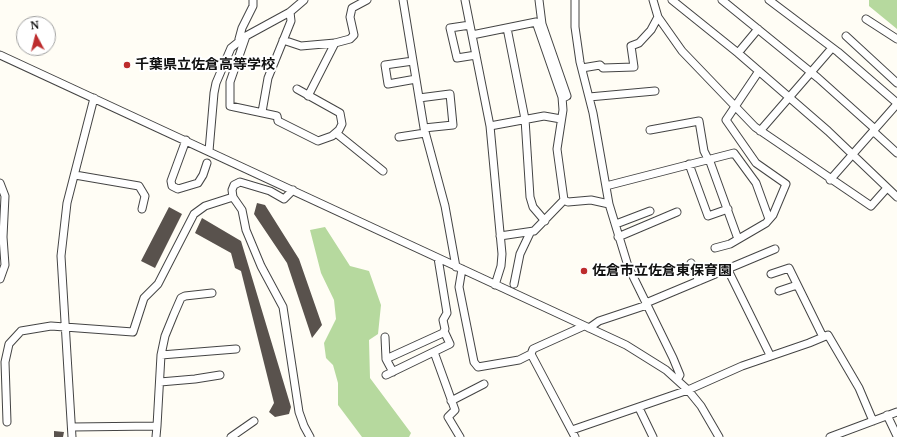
<!DOCTYPE html>
<html>
<head>
<meta charset="utf-8">
<style>
	body { margin:0 }
	#map { position:relative; width:897px; height:437px; overflow:hidden; background:#fffdf5; font-family:"Noto Serif",serif }
	canvas { display:block }
	.north { position:absolute; left:16px; top:16px; width:40px; height:40px; box-sizing:border-box; background:#fff; border:1px solid #a0a0a0; border-radius:50%; rotate:353deg; font-size:11px; font-weight:700; line-height:16px; text-align:center; color:#111 }
	.north::after { content:''; display:block; margin:auto; width:14px; height:18px; background:#bd2c2d; clip-path:polygon(50% 0,100% 100%,50% 72%,0 100%) }
</style>
</head>
<body>
<div id="map">
<canvas width="897" height="437"></canvas>
<div class="north">N</div>
</div>
<script>
const ctx = document.querySelector('canvas').getContext('2d');
ctx.lineJoin = 'round';
function fill(path, color) { ctx.fillStyle = color; ctx.fill(path, 'evenodd'); }
const shape = rows => new Path2D(rows.map(r => 'M' + r).join(''));
function strokePath(path, color, width, dash) { ctx.strokeStyle = color; ctx.lineWidth = width; ctx.lineCap = dash ? 'butt' : 'round'; ctx.setLineDash(dash || []); ctx.stroke(path); }
function drawText(font, color, halo, rows, align = 'center') {
  ctx.font = font + ' "Noto Serif","Noto Sans JP",serif'; ctx.lineWidth = 4; ctx.setLineDash([]); ctx.textBaseline = 'middle'; ctx.strokeStyle = halo; ctx.fillStyle = color; for (const [text, x, y, turn = 0] of rows) {
    ctx.save(); ctx.translate(x, y); ctx.rotate((+turn || 0) * Math.PI / 180); ctx.textAlign = isNaN(turn) ? turn : align; if (halo) ctx.strokeText(text, 0, 0); ctx.fillText(text, 0, 0); ctx.restore();
  }
}
fill(shape([
	[869,0,897,0,897,29,869,6],
	[325,227,350,266,369,271,381,305,378,334,369,340,370,378,411,433,409,437,362,437,338,405,338,383,333,365,326,358,324,343,336,319,334,300,321,273,310,230]
]), '#b6d99e');
fill(shape([
	[257,203,265,205,299,259,322,325,312,338,287,263,254,214],
	[169,207,182,214,155,268,141,261],
	[202,218,241,241,291,407,289,414,275,417,269,412,274,403,241,271,235,268,231,253,195,233],
	[54,431,64,432,63,437,54,437]
]), '#59524d');
const minor = shape([
	[403,0,424,128,445,206,456,267],
	[465,0,490,126,502,254,501,266,495,285],
	[539,0,542,24,567,96,563,98],
	[575,0,575,27,580,62,593,113,609,204],
	[653,0,658,17,682,51,755,127,871,206,887,188],
	[672,0,738,53,828,131,897,197],
	[722,0,818,78,875,129],
	[769,0,838,52,897,103],
	[866,19,897,39],
	[470,25,450,28,457,58,476,55],
	[507,28,525,119,530,197,533,207,545,221],
	[472,35,536,22,562,97,563,110,557,149,564,200,534,231,500,236],
	[246,36,230,82,230,106,277,116,278,121,318,141,332,136,339,130,342,124,340,113,297,89],
	[846,36,897,83],
	[241,40,239,39,242,28,253,6,253,0],
	[283,40,301,46,335,43,350,39,354,35,350,17,352,8,367,0],
	[738,53,758,29],
	[0,55,626,345,666,370,688,390,701,406,719,437],
	[413,61,385,65,388,84,416,79],
	[582,68,600,65,603,68,634,67,631,46,639,43,651,30,658,17],
	[308,96,335,43],
	[589,97,655,91],
	[419,98,450,94,453,125,424,128],
	[262,112,268,78,291,21,290,12],
	[490,126,544,116,561,119],
	[650,130,699,121,704,151,708,159],
	[760,131,832,48],
	[873,131,897,153],
	[336,133,383,171],
	[399,137,425,133],
	[186,140,171,181,172,186,178,189,198,183,203,175,207,163],
	[209,151,214,93,216,83,231,48,246,36,290,12,304,0],
	[709,159,738,239],
	[689,164,708,216,728,209],
	[75,175,139,186,145,196,142,209],
	[830,180,897,104],
	[0,183,5,196,3,237,5,265,0,279],
	[606,186,734,153,756,183,769,219],
	[293,190,284,199,270,191,240,182,234,185,232,190,233,197,242,210,246,230,261,266,283,307,299,412,304,426,310,437],
	[564,200,568,202,591,200,609,204,628,266,673,358,680,375,677,380],
	[616,224,650,211],
	[618,237,677,212],
	[715,248,730,244,766,223,773,215,786,184,756,163,726,120,759,71],
	[691,263,699,281],
	[727,268,770,355],
	[462,269,459,287,474,362,478,367,519,360,531,354,533,349,584,326],
	[771,274,789,268,823,337],
	[514,284,520,254,530,233],
	[779,291,797,285],
	[646,303,775,249],
	[589,328,599,321,647,305],
	[385,337,386,359,393,372],
	[434,352,455,410,448,417,460,437],
	[531,354,575,437],
	[161,355,236,349],
	[386,359,443,333,445,329,443,320,447,313,438,258],
	[386,375,450,344,444,331],
	[160,382,195,379,220,375],
	[451,401,484,384],
	[639,408,653,437],
	[887,415,897,436],
	[7,422,5,362,9,344,21,331,51,326,133,332,144,298,158,284,194,214,205,206,233,197],
	[72,427,157,426,161,355,165,336,174,314,181,298,185,296,212,293],
	[572,430,688,390,742,366,809,343,828,335,859,388,873,421],
	[72,437,61,256,67,203,94,98],
	[156,437,157,426],
	[231,437,254,421],
	[830,437,897,412]
]);
strokePath(minor, '#444', 9);
strokePath(minor, '#fff', 7);
for (const [x, y, r, color] of [
	[127,65,4,"#bd2c2d"],
	[584,271,4,"#bd2c2d"]
]) { const dot = new Path2D(); dot.arc(x, y, r, 0, 2 * Math.PI); ctx.fillStyle = color; ctx.fill(dot); strokePath(dot, '#fff', 1.5); }
drawText('bold 14px', '#111', '#fff', [
	["千葉県立佐倉高等学校",135,65],
	["佐倉市立佐倉東保育園",592,271]
], 'left');
</script>
</body>
</html>
